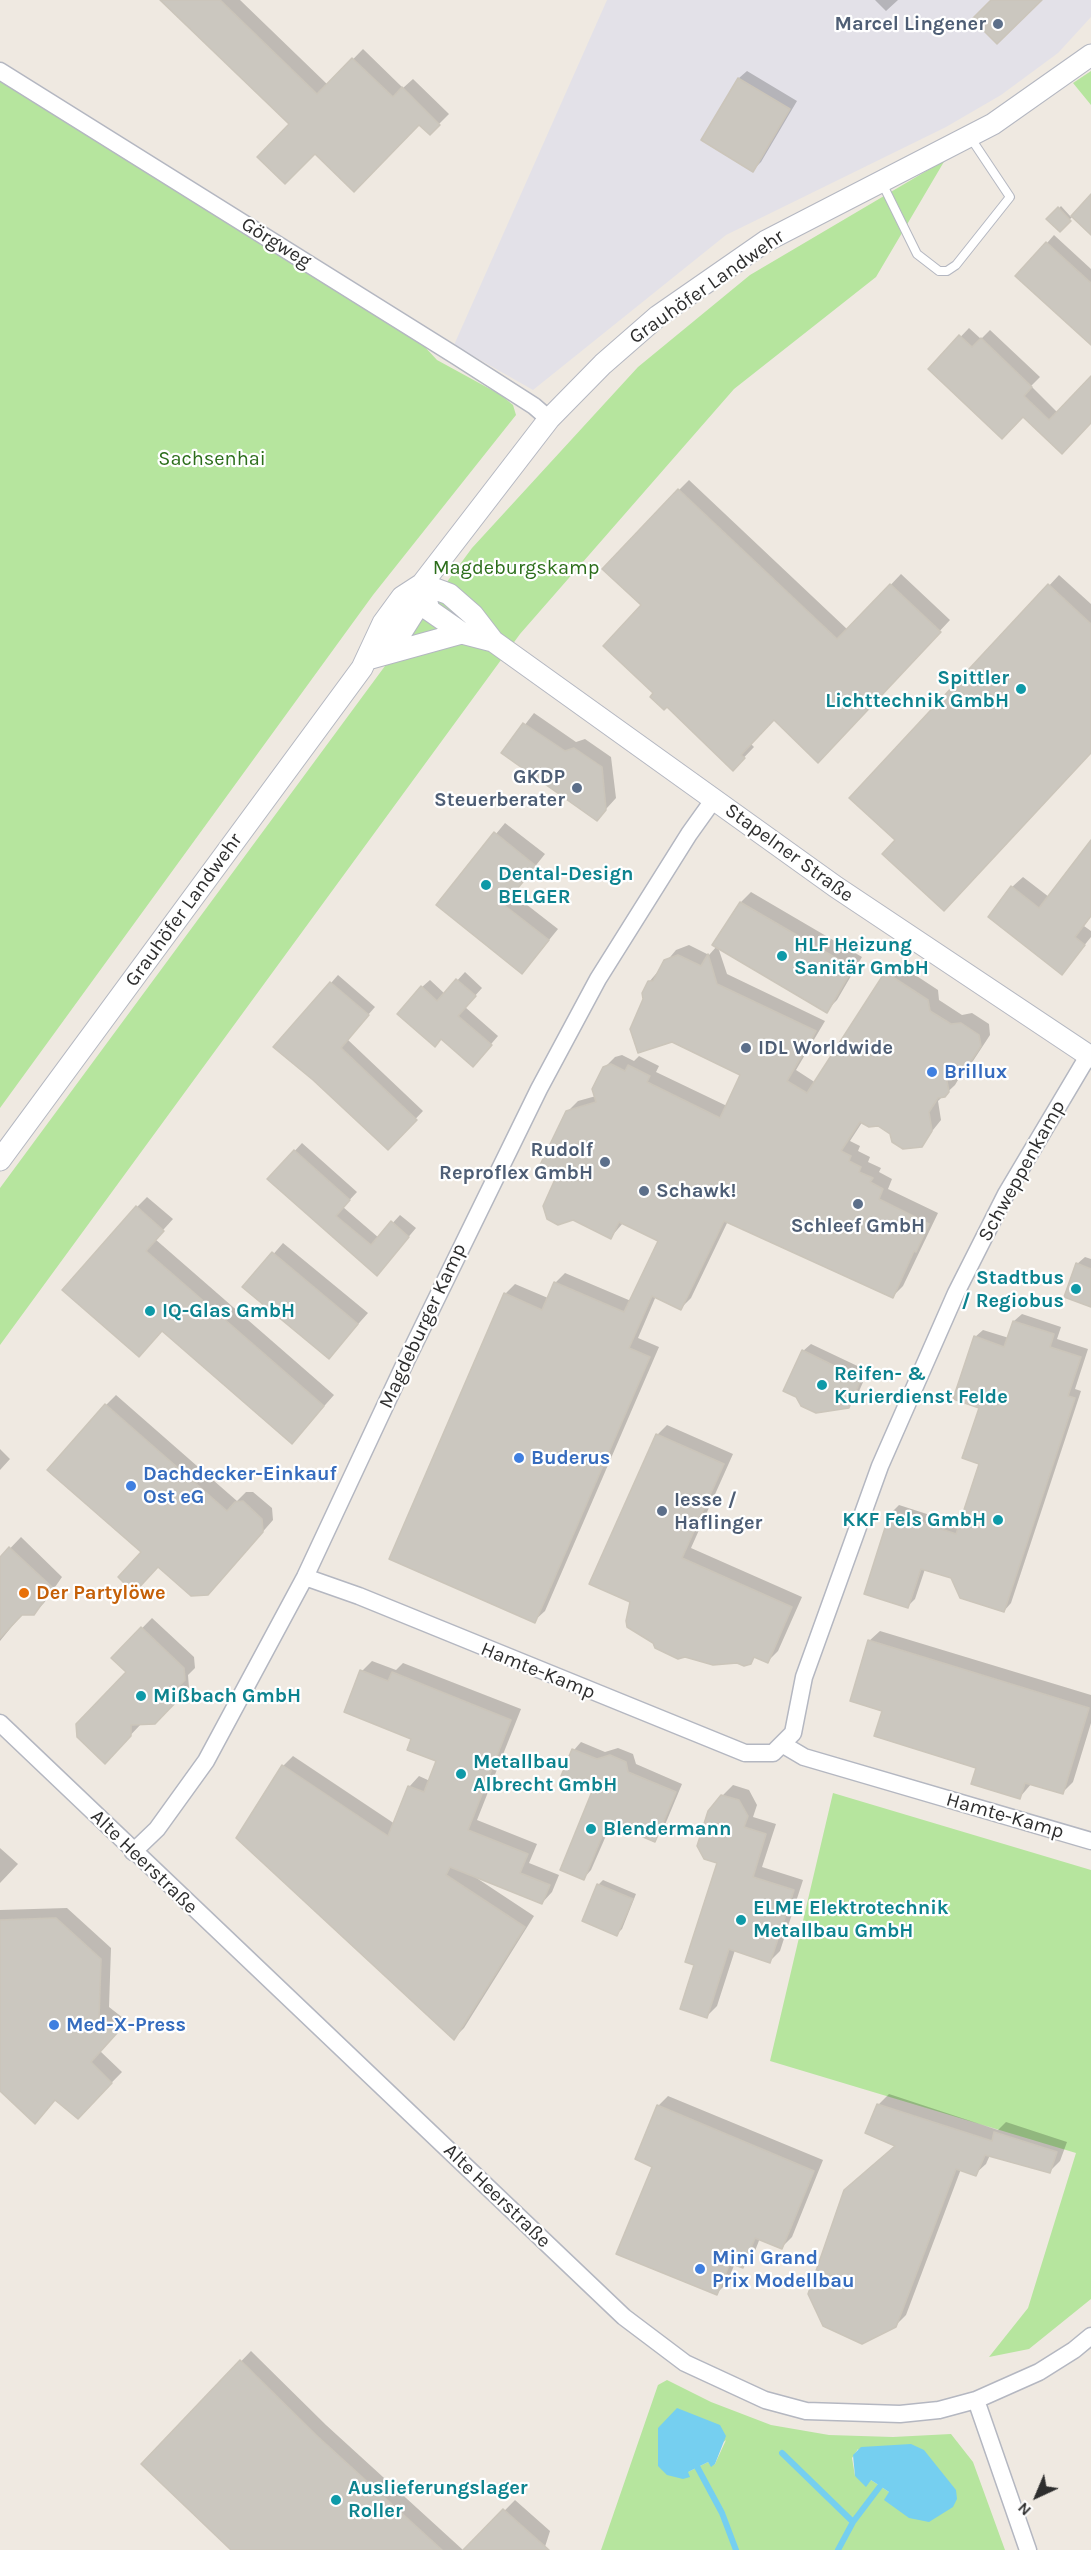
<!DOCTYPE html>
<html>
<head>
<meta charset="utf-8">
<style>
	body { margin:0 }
	#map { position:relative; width:1091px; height:2550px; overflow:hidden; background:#efe9e1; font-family:Karla,sans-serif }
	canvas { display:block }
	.north { position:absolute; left:1007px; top:2466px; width:60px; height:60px; -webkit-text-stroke:4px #fff; paint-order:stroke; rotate:224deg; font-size:16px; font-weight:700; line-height:24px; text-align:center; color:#2e2e2e }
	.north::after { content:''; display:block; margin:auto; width:21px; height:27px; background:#2e2e2e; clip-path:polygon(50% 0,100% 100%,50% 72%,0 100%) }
</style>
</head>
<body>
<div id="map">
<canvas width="1091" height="2550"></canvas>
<div class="north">N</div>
</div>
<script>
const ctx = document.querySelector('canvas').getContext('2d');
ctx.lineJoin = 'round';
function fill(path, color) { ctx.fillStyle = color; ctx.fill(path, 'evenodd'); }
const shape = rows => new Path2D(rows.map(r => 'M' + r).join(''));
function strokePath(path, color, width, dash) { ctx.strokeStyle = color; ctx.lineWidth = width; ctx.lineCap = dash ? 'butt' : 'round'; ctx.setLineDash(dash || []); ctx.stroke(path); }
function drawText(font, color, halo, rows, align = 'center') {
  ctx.font = font + ' Karla,sans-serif'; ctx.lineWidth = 4.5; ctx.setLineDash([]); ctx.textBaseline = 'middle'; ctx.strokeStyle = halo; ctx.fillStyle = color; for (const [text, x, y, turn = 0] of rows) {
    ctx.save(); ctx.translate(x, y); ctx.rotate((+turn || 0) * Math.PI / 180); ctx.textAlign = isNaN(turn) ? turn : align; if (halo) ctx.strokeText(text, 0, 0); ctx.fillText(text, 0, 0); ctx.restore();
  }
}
fill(shape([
	[607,0,1091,0,1091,17,1058,53,1001,95,946,127,726,235,533,390,454,345]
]), '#e3e1e8');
fill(shape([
	[1091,71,1091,105,1073,83],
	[0,73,423,345,437,360,501,395,513,405,516,415,373,595,0,1108],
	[945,160,876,277,734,389,520,634,0,1345,0,1188,472,548,638,367,750,275],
	[833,1793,1091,1870,1091,2299,1029,2349,989,2357,1028,2308,1076,2153,770,2061],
	[667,2380,711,2402,771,2425,829,2435,893,2437,951,2434,973,2462,1005,2550,601,2550,658,2385],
	[726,2440,715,2464,711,2466,708,2462,688,2472],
	[858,2449,909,2518,889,2492,871,2480,855,2476,852,2458]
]), '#b6e59e');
fill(shape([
	[677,2408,720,2425,726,2436,715,2464,711,2467,708,2462,688,2472,690,2477,683,2479,667,2475,658,2466,658,2428],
	[911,2444,924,2450,956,2490,957,2499,953,2507,929,2522,909,2518,884,2500,889,2492,871,2480,866,2487,855,2476,853,2455,861,2447]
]), '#75cff0');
fill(shape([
	[162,0,240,0,328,85,363,49,403,88,413,79,449,114,430,133,420,123,291,124],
	[875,0,898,0,886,11],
	[747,71,797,101,761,162,753,170,703,140,739,78],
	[1091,196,1091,233,1073,216,1060,230,1049,219,1061,206,1071,217],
	[1054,235,1091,269,1091,341,1047,243],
	[969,328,981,339,990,330,1040,377,1031,386,1058,413,1091,378,1091,421,1062,452,1023,415,930,369],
	[689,480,848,630,901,574,950,620,829,750,774,718,750,743,754,747,733,769,656,693,643,605,679,490],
	[1059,575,1091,604,1091,752,897,840,852,798],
	[534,713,576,742,585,739,611,757,616,798,597,819,503,753],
	[505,823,545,854,513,894,558,929,532,961,438,904],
	[1091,844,1091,916,1084,926,1091,931,1091,937,1062,973,1012,887,1023,877,1049,897],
	[751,892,862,957,837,1000,826,1011,718,947,727,974,825,1021,796,1070,816,1083,886,973,897,963,938,990,939,1000,962,1015,972,1013,989,1024,990,1035,973,1061,963,1072,957,1073,958,1080,955,1085,938,1101,941,1120,921,1145,878,1124,863,1121,850,1141,860,1146,858,1151,870,1157,868,1162,881,1168,879,1172,892,1179,888,1189,938,1213,903,1286,893,1296,728,1221,691,1298,681,1308,656,1296,638,1338,659,1347,545,1611,534,1621,505,1294,515,1284,548,1298,555,1283,565,1273,631,1301,660,1241,623,1223,611,1237,558,1177,567,1112,578,1101,596,1096,604,1068,615,1057,622,1055,634,1061,639,1056,659,1066,656,1072,727,1106,742,1075,649,982,676,950,689,945,709,955,717,946,714,945,741,902],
	[465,972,482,988,465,1007,498,1036,480,1057,442,1038,422,987,430,980,445,994],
	[338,975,375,1007,347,1039,423,1111,388,1148,314,1079,331,983],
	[302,1143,357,1192,343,1207,379,1238,400,1215,416,1228,384,1266,269,1179],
	[147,1197,173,1219,155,1239,334,1395,302,1431,163,1329,149,1345,137,1207],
	[283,1243,368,1313,329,1357,245,1287],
	[1085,1257,1091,1259,1091,1305,1077,1264],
	[1022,1314,1061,1327,1057,1339,1088,1349,1075,1389,1081,1391,1011,1603,1004,1611,952,1577,925,1569,915,1599,907,1607,891,1513,899,1505,961,1525,981,1463,981,1407,975,1337,983,1330,1009,1338,1014,1321],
	[811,1344,868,1371,856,1398,848,1406,803,1351],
	[116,1395,237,1501,246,1492,253,1492,272,1508,273,1520,218,1583,143,1552,106,1405],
	[667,1425,733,1454,691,1548,802,1597,778,1651,768,1661,756,1656,750,1663,685,1655,657,1435],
	[0,1449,10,1459,0,1470],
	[21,1537,62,1577,44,1603,34,1613,23,1613,0,1641,0,1559],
	[152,1618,194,1657,195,1668,188,1675,189,1688,155,1723,142,1723,105,1762,128,1672,113,1658],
	[880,1631,1091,1695,1091,1723,1073,1782,1063,1792,1032,1783,1020,1797,978,1767,869,1641],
	[372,1661,396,1670,403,1663,521,1709,477,1820,537,1844,529,1863,559,1875,552,1892,542,1903,475,1877,534,1916,464,2028,454,2038,283,1766,293,1756,395,1824,409,1787,419,1776,430,1781,438,1761,413,1738,362,1671],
	[581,1742,605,1752,618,1748,633,1754,636,1764,682,1784,662,1832,654,1840,612,1822,591,1870,584,1878,595,1788,563,1775,574,1750],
	[733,1785,749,1790,757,1805,753,1817,776,1824,762,1867,803,1880,780,1951,770,1961,735,1950,717,2006,707,2016,695,1964,719,1862,722,1796],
	[0,1848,18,1864,0,1883],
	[603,1880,636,1894,622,1929,617,1934,598,1885],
	[67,1908,111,1948,109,2007,127,2021,100,2051,122,2072,78,2117,56,2099,0,2089,0,1910],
	[889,2094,998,2130,1006,2122,1067,2142,1060,2161,1050,2171,990,2155,986,2164,975,2174,961,2169,906,2315,895,2326,897,2145,878,2105],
	[668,2096,823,2160,792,2237,782,2247,760,2238,753,2256,743,2266,735,2263,727,2283,717,2293,654,2166,658,2106],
	[251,2351,326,2425,463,2550,233,2550,143,2464],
	[515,2500,550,2531,544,2550,466,2550]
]), '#0003');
strokePath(shape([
	[782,2453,853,2522],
	[694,2461,722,2513,736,2550],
	[838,2550,853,2522,884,2481]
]), '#75cff0', 6);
const building = shape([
	[160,0,220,0,317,94,352,58,393,97,402,87,440,125,430,135,419,125,354,192,315,154,285,184,257,157,289,124,160,0],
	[991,0,1042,0,997,44,972,19,991,0],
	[738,78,790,109,753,172,701,140,738,78],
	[1091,194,1091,235,1071,216,1091,194],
	[1058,207,1071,221,1060,232,1046,219,1058,207],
	[1046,242,1091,283,1091,345,1015,276,1046,242],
	[959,335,972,347,981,338,1032,387,1024,396,1049,420,1091,376,1091,423,1062,454,1023,417,1002,439,928,369,959,335],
	[678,489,837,639,890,584,941,632,818,763,774,720,741,755,745,758,733,771,667,707,664,710,650,697,653,693,603,646,641,605,602,569,678,489],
	[1048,584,1091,624,1091,753,944,911,882,854,895,840,849,798,1048,584],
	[523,723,565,751,574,748,602,767,606,810,597,821,501,753,523,723],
	[494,832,536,866,504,905,549,940,522,974,436,905,494,832],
	[1091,840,1091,916,1075,937,1085,945,1062,975,988,917,1011,886,1039,908,1091,840],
	[740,902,853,968,827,1013,712,945,740,902],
	[708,954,717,984,816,1031,787,1081,807,1093,885,972,928,1000,930,1011,951,1024,961,1023,979,1035,981,1046,963,1073,946,1076,949,1092,945,1097,938,1098,929,1112,932,1131,922,1147,903,1149,892,1142,890,1134,878,1126,869,1127,860,1122,841,1151,851,1156,849,1161,861,1167,859,1172,873,1178,870,1182,883,1189,879,1199,929,1224,916,1252,914,1251,893,1298,724,1221,681,1310,652,1296,629,1348,650,1357,535,1623,389,1559,504,1293,542,1310,554,1282,624,1312,658,1241,619,1222,611,1239,573,1220,558,1225,547,1219,543,1206,556,1177,538,1169,566,1111,596,1102,592,1089,603,1067,611,1064,625,1071,628,1065,650,1076,647,1082,720,1118,740,1075,672,1042,638,1053,630,1029,643,999,642,993,648,981,653,981,664,960,678,955,701,966,708,954],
	[456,979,476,996,458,1016,492,1045,473,1067,441,1039,435,1047,397,1014,421,986,437,1001,456,979],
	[330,982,369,1015,341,1048,417,1120,388,1150,313,1080,273,1047,330,982],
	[294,1150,350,1200,336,1216,371,1245,391,1221,409,1237,377,1276,267,1179,294,1150],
	[136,1206,164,1231,146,1251,324,1406,292,1444,162,1331,139,1357,62,1290,136,1206],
	[272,1252,358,1324,329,1359,242,1287,272,1252],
	[1076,1263,1091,1269,1091,1307,1064,1297,1076,1263],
	[1013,1321,1054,1334,1050,1347,1081,1357,1068,1396,1075,1398,1004,1612,960,1598,951,1578,921,1569,908,1608,864,1594,890,1512,956,1534,979,1464,962,1458,979,1408,953,1399,974,1336,1004,1347,1013,1321],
	[802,1350,861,1379,849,1408,816,1413,801,1406,796,1397,783,1391,802,1350],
	[105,1404,227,1511,235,1502,243,1501,262,1519,263,1532,208,1595,191,1596,158,1567,134,1593,118,1577,141,1552,47,1470,105,1404],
	[656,1434,724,1464,682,1558,792,1607,768,1663,754,1657,751,1664,744,1666,737,1663,713,1665,685,1657,678,1659,655,1648,653,1643,627,1627,626,1621,630,1602,589,1584,656,1434],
	[9,1547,53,1588,34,1615,22,1615,0,1638,0,1557,9,1547],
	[141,1627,184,1668,185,1680,178,1687,179,1699,155,1724,131,1725,131,1736,105,1764,77,1737,76,1724,126,1672,111,1658,141,1627],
	[868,1640,1089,1708,1063,1794,1025,1783,1020,1799,971,1784,976,1768,874,1736,882,1711,850,1701,868,1640],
	[360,1670,388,1681,392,1672,511,1720,468,1830,528,1854,520,1873,550,1885,542,1904,450,1867,446,1875,525,1927,454,2040,236,1838,282,1765,388,1836,408,1786,424,1792,436,1761,407,1750,411,1739,344,1712,360,1670],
	[572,1749,597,1759,610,1755,626,1762,628,1772,676,1792,655,1842,608,1822,584,1880,560,1870,593,1789,561,1776,572,1749],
	[721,1795,739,1800,748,1816,744,1827,766,1834,753,1877,794,1890,770,1963,729,1949,707,2018,680,2009,694,1965,685,1962,717,1863,704,1859,697,1846,708,1811,721,1795],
	[597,1884,633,1899,617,1936,582,1921,597,1884],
	[56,1918,101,1959,99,2018,118,2032,91,2062,112,2083,78,2119,55,2100,35,2124,0,2091,0,1920,56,1918],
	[877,2104,992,2141,994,2132,1057,2152,1050,2173,985,2155,976,2176,956,2169,896,2327,862,2344,823,2326,808,2294,844,2190,895,2146,865,2133,877,2104],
	[657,2105,814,2171,782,2249,755,2238,743,2268,730,2263,717,2295,616,2254,652,2167,635,2159,657,2105],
	[240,2360,316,2435,442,2550,231,2550,141,2464,240,2360],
	[503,2509,549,2550,463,2550,503,2509]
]);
fill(building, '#cbc7bf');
strokePath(building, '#cbc5ba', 1.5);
const service = shape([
	[881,181,917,254,939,271,947,271,956,265,1010,197,970,137]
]);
const minor = shape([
	[0,71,456,356,534,406,549,419],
	[305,1577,359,1596,745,1753,773,1753,793,1733,804,1677,880,1466,956,1293,1006,1194,1088,1056],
	[0,1723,624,2317,685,2363,765,2400,806,2411,900,2414,939,2410,976,2400,1039,2372,1074,2350,1091,2336],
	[782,1744,804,1757,1091,1841],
	[133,1852,157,1829,206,1761,305,1577,406,1361,539,1089,598,979,689,834,714,799],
	[976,2400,1028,2550]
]);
const tertiary = shape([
	[422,584,449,594,473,615,493,641,836,887,1091,1057],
	[422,584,429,610,462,633,493,641],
	[376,653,399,636,416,609,422,585],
	[368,659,462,633],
	[0,1160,362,668,383,623,402,597,422,584,549,419,603,364,658,316,766,241,993,124,1091,55]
]);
strokePath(service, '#b4b7c1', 10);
strokePath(minor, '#b4b7c1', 19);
strokePath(tertiary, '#b4b7c1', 23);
strokePath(service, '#fff', 8);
strokePath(minor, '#fff', 16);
strokePath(tertiary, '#fff', 21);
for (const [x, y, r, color] of [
	[998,24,6,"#5c6f8a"],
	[1021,689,6,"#0f9aa8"],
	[577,788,6,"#5c6f8a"],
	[486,885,6,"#0f9aa8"],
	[782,956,6,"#0f9aa8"],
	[746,1048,6,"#5c6f8a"],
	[932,1072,6,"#3f7fe0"],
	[605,1162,6,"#5c6f8a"],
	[644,1191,6,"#5c6f8a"],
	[858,1204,6,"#5c6f8a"],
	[1076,1289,6,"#0f9aa8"],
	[150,1311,6,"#0f9aa8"],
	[822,1385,6,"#0f9aa8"],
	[519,1458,6,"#3f7fe0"],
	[131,1486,6,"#3f7fe0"],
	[662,1511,6,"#5c6f8a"],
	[998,1520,6,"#0f9aa8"],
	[24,1593,6,"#e8710a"],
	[141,1696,6,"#0f9aa8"],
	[461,1774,6,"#0f9aa8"],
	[591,1829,6,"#0f9aa8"],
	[741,1920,6,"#0f9aa8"],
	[54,2025,6,"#3f7fe0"],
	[700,2269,6,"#3f7fe0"],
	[336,2500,6,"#0f9aa8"]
]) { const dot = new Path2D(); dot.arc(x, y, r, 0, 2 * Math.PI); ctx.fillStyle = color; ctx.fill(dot); strokePath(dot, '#fff', 2); }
drawText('bold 20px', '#4e5e75', '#fff', [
	["Marcel Lingener",986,24],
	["GKDP",565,777],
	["Steuerberater",565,800],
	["IDL Worldwide",758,1048,"left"],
	["Rudolf",593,1150],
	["Reproflex GmbH",593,1173],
	["Schawk!",656,1191,"left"],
	["Schleef GmbH",858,1226,"center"],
	["Iesse /",674,1500,"left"],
	["Haflinger",674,1523,"left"]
], 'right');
drawText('20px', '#2e2e2e', '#fff', [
	["Görgweg",276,243,32],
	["Grauhöfer Landwehr",707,287,-35],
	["Stapelner Straße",789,853,36],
	["Grauhöfer Landwehr",184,910,-54],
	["Schweppenkamp",1022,1171,-61],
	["Magdeburger Kamp",423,1326,-65],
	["Hamte-Kamp",538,1671,22],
	["Hamte-Kamp",1005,1816,16],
	["Alte Heerstraße",144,1862,44],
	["Alte Heerstraße",497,2196,44]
]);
drawText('20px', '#2c6e1b', '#fff', [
	["Sachsenhai",212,459],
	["Magdeburgskamp",516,568]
]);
drawText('bold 20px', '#0d838f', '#fff', [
	["Spittler",1009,678,"right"],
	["Lichttechnik GmbH",1009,701,"right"],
	["Dental-Design",498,874],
	["BELGER",498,897],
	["HLF Heizung",794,945],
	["Sanitär GmbH",794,968],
	["Stadtbus",1064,1278,"right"],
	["/ Regiobus",1064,1301,"right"],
	["IQ-Glas GmbH",162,1311],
	["Reifen- &",834,1374],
	["Kurierdienst Felde",834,1397],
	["KKF Fels GmbH",986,1520,"right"],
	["Mißbach GmbH",153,1696],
	["Metallbau",473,1762],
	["Albrecht GmbH",473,1785],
	["Blendermann",603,1829],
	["ELME Elektrotechnik",753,1908],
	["Metallbau GmbH",753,1931],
	["Auslieferungslager",348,2488],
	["Roller",348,2511]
], 'left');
drawText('bold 20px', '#366cbe', '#fff', [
	["Brillux",944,1072],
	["Buderus",531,1458],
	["Dachdecker-Einkauf",143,1474],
	["Ost eG",143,1497],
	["Med-X-Press",66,2025],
	["Mini Grand",712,2258],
	["Prix Modellbau",712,2281]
], 'left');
drawText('bold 20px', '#c56008', '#fff', [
	["Der Partylöwe",36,1593]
], 'left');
</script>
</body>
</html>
